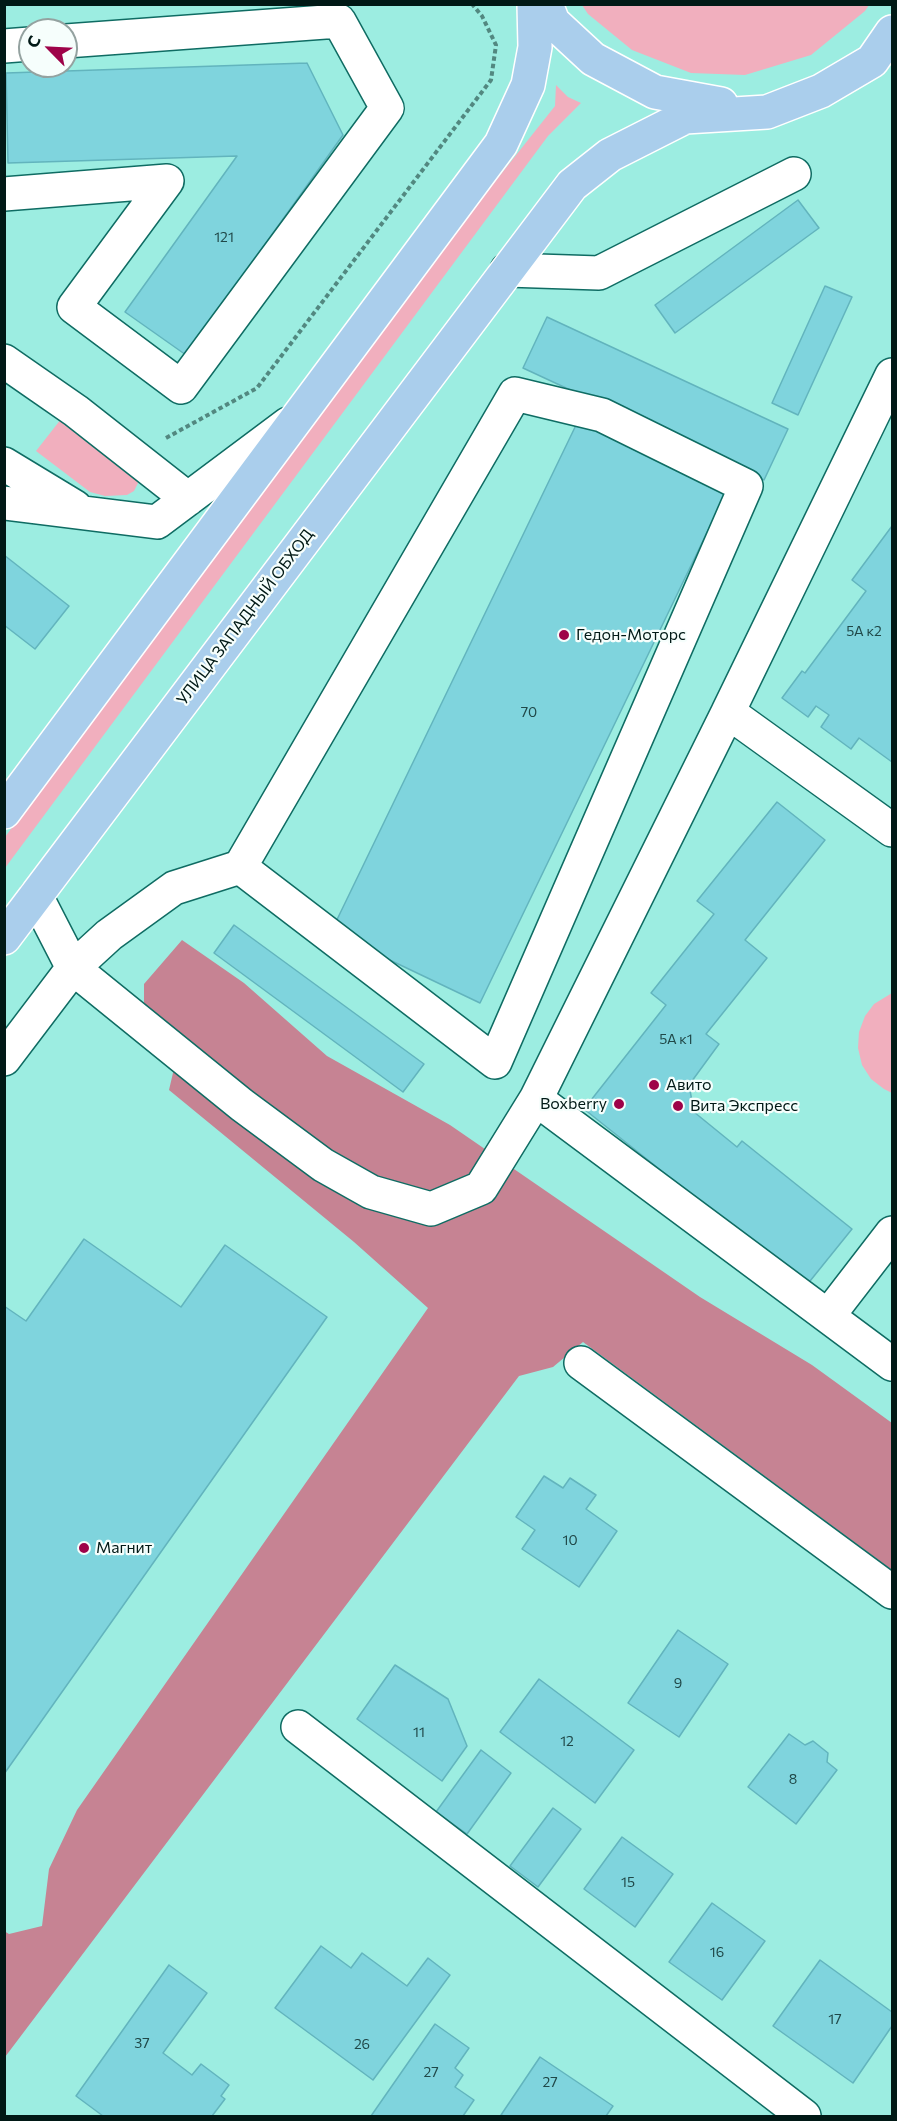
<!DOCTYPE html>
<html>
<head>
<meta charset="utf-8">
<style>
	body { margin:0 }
	#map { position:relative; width:897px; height:2121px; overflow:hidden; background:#9cede1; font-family:Commissioner,sans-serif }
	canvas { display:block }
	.frame { position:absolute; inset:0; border:6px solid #011916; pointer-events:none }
	.north { position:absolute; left:18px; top:18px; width:60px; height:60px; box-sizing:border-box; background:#f6fefc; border:2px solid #94a2a0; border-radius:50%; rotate:294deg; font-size:16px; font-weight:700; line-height:24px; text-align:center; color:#011916 }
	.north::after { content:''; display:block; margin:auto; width:21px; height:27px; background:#9e0349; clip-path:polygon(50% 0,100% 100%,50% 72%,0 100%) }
</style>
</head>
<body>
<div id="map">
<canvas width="897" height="2121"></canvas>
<div class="frame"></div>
<div class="north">С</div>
</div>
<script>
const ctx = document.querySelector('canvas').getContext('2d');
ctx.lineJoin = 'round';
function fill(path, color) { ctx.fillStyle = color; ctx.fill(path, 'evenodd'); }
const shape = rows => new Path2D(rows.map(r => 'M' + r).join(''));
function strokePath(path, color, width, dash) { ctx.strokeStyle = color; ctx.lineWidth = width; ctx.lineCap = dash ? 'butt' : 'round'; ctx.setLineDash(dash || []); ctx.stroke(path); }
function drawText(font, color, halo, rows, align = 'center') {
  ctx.font = font + ' Commissioner,sans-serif'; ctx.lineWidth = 4.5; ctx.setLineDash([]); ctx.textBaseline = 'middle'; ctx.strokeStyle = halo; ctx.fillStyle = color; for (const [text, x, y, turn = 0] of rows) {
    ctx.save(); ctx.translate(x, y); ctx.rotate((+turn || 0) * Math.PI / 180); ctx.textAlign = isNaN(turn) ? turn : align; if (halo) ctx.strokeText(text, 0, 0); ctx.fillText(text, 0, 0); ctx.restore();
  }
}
fill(shape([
	[582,5,869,5,865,11,811,55,745,75,691,73,632,50,588,14],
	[556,85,568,97,581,103,548,136,5,868,5,837,447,242,555,106],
	[65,414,139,481,134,491,127,495,105,496,90,492,36,451],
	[892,993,892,1093,884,1089,871,1079,862,1065,858,1048,859,1032,865,1016,874,1004]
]), '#f1afbe');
fill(shape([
	[182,940,244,983,327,1056,450,1125,700,1297,812,1365,892,1423,892,1570,583,1342,553,1367,519,1376,5,2057,4,1931,9,1934,42,1926,49,1869,77,1810,428,1308,354,1242,169,1090,180,1043,144,1009,144,984]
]), '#c68393');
const building = shape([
	[307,63,343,135,186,355,125,312,237,156,8,163,6,73,307,63],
	[798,200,819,228,675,333,655,305,798,200],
	[825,286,852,297,798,415,772,403,825,286],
	[547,317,788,429,764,480,523,368,547,317],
	[578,421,726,493,480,1003,331,932,578,421],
	[892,526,892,762,859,738,851,749,821,727,829,715,816,706,808,717,782,698,802,671,805,673,866,591,852,580,892,526],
	[4,555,69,606,35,649,4,625,4,555],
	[777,802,825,840,745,940,767,958,706,1034,719,1044,689,1085,694,1112,737,1147,742,1141,852,1229,806,1286,584,1109,666,1005,651,993,714,914,697,901,777,802],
	[234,925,424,1064,403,1092,214,953,234,925],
	[84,1239,181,1307,225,1245,327,1317,4,1774,4,1306,26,1321,84,1239],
	[544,1476,563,1488,570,1478,596,1495,586,1509,617,1531,579,1587,522,1549,535,1530,516,1517,544,1476],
	[678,1630,728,1664,679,1737,628,1703,678,1630],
	[395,1665,448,1699,467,1746,442,1781,357,1719,395,1665],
	[539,1679,634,1750,595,1803,500,1732,539,1679],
	[789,1734,805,1745,813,1741,828,1753,827,1762,837,1770,796,1824,748,1787,789,1734],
	[481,1750,511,1773,467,1834,436,1812,481,1750],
	[553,1808,581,1829,538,1887,510,1866,553,1808],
	[622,1837,673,1874,635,1927,584,1889,622,1837],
	[712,1903,765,1941,722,2000,669,1962,712,1903],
	[321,1946,351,1968,362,1953,407,1986,428,1958,450,1975,373,2080,275,2008,321,1946],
	[820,1960,892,2012,892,2026,853,2083,773,2026,820,1960],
	[169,1965,207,1993,163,2053,192,2075,201,2064,229,2085,221,2096,225,2099,212,2116,103,2116,76,2096,169,1965],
	[435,2024,469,2048,455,2068,463,2075,455,2087,474,2100,463,2116,371,2116,435,2024],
	[540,2057,613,2106,606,2116,504,2116,501,2115,540,2057]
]);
fill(building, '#7fd4dd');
strokePath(building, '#62b4bd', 1.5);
const minor = shape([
	[4,46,30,44],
	[4,194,167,181,74,307,181,387,387,108,339,21,66,41],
	[507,270,599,273,794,174],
	[4,361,76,411,188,499],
	[892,375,728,712,892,830],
	[4,464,75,507],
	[4,503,157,522,288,424],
	[36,896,73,968,242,1105,323,1165,371,1192,431,1209,481,1188,536,1099,728,712],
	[4,1059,73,968,109,935,174,888,240,867,515,394,602,415,746,486,495,1062,240,867],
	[536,1099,892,1364],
	[828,1316,892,1233],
	[581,1363,892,1592],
	[298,1727,804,2116]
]);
const major = shape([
	[546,4,553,22,593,59,655,92,721,104],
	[4,812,501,144,528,85,535,47,534,4],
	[4,938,572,185,610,155,685,117,767,112,821,91,872,61,892,32]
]);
strokePath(minor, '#0f6c63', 36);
strokePath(major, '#fff', 36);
strokePath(shape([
	[166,438,257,388,491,80,496,45,482,16,472,4]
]), '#528880', 4, [4.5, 3]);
strokePath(minor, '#fff', 33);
strokePath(major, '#aaceec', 33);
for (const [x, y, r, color] of [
	[564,635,6,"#9e0349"],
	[654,1085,6,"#9e0349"],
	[619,1104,6,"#9e0349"],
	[678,1106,6,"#9e0349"],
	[84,1548,6,"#9e0349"]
]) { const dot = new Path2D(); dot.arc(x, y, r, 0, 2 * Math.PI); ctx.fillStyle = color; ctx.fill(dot); strokePath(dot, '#f6fefc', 2); }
drawText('14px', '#204848', null, [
	["121",224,237],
	["5А к2",864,631],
	["70",529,712],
	["5А к1",676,1039],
	["10",570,1540],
	["9",678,1683],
	["11",419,1732],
	["12",567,1741],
	["8",793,1779],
	["15",628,1882],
	["16",717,1952],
	["17",835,2019],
	["37",142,2043],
	["26",362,2044],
	["27",431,2072],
	["27",550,2082]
]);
drawText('16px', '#011916', '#f6fefc', [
	["УЛИЦА ЗАПАДНЫЙ ОБХОД",245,617,-53]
]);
drawText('16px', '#011916', '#f6fefc', [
	["Гедон-Моторс",576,635],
	["Авито",666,1085],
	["Boxberry",607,1104,"right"],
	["Вита Экспресс",690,1106],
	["Магнит",96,1548]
], 'left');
</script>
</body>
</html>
